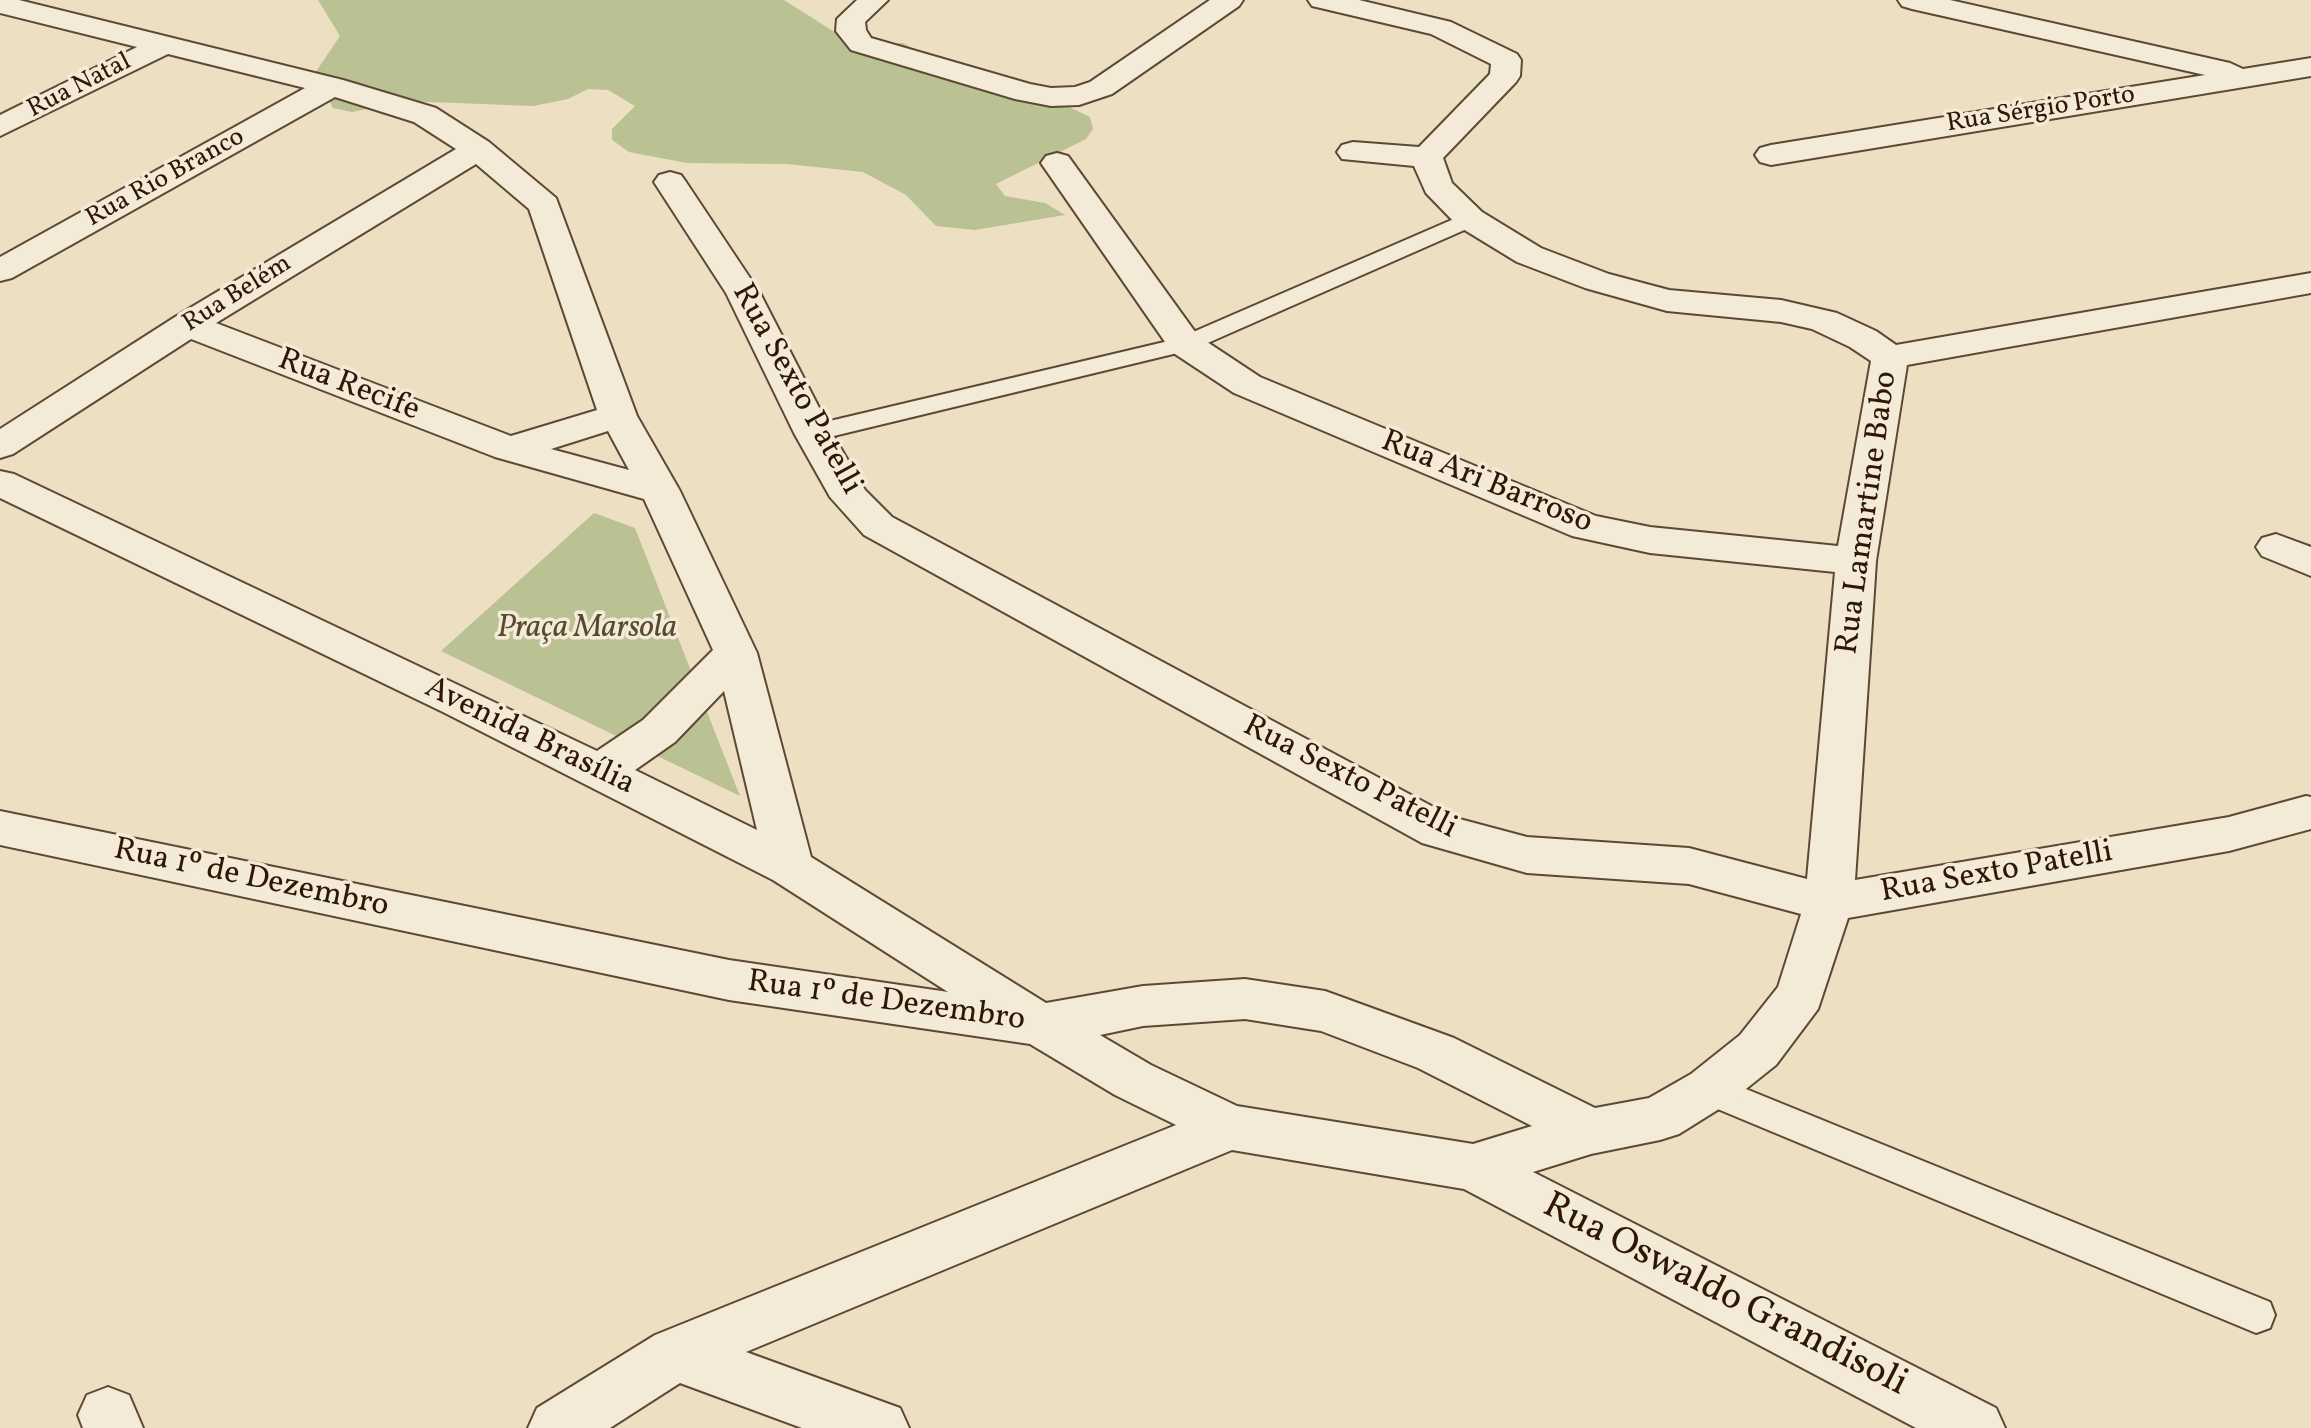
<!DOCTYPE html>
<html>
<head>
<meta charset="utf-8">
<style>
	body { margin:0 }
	canvas { display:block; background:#ecdfc2 }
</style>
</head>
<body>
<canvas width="2311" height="1428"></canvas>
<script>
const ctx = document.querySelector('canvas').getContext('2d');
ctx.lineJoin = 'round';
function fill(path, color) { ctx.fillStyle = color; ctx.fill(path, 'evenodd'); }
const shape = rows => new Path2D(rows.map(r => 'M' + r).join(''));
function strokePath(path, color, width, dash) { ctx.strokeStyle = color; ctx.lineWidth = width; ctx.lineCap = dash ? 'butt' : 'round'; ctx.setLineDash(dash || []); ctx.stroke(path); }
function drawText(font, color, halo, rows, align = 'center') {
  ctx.font = font + ' Vollkorn,serif'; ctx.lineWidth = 7; ctx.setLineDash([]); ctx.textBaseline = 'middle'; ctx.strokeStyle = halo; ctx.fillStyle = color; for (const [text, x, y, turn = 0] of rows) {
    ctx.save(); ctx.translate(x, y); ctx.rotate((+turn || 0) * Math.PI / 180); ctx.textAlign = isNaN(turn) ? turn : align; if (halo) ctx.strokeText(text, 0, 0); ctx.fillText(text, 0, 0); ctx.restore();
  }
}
fill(shape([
	[318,0,784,0,844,38,870,45,903,43,967,80,1065,105,1090,117,1093,129,1086,139,996,184,1005,196,1045,203,1065,215,975,230,936,226,906,195,863,172,787,164,687,163,629,152,612,140,612,129,635,106,608,90,588,89,568,99,533,106,404,101,352,112,333,108,315,73,340,36],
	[594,513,635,528,740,796,441,651]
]), '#bac192');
const service = shape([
	[1470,212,1478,214,1481,219,1478,224,1194,349,813,441,804,439,800,433,804,427,813,425,1177,339,1470,212],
	[1709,1074,2270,1302,2275,1315,2270,1328,2256,1333,1696,1100,1691,1089,1696,1078,1709,1074]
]);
const minor = shape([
	[0,0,19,0,343,80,436,108,489,142,556,198,637,416,680,491,757,653,811,857,1046,1003,1143,986,1245,979,1325,991,1454,1038,1595,1108,1649,1098,1691,1074,1740,1035,1778,987,1801,914,1689,884,1527,873,1422,843,864,535,830,497,794,433,726,293,654,182,659,175,670,172,681,175,686,182,760,293,832,433,865,490,892,517,1452,817,1527,837,1689,848,1807,879,1835,572,1650,553,1572,536,1234,393,1172,352,1041,163,1046,156,1057,153,1068,156,1198,336,1260,377,1596,516,1650,527,1838,546,1871,361,1850,347,1812,329,1781,322,1667,311,1585,288,1517,262,1458,226,1426,193,1414,166,1342,159,1337,152,1342,145,1353,142,1419,147,1490,74,1491,64,1431,34,1312,6,1308,0,1359,0,1451,22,1517,54,1521,60,1520,76,1516,82,1443,158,1452,183,1482,212,1541,248,1609,274,1669,290,1781,300,1837,313,1876,331,1896,345,2311,273,2311,293,1907,365,1876,561,1855,880,2229,817,2306,796,2311,797,2311,829,2229,851,1848,918,1818,1009,1776,1065,1727,1104,1679,1134,1660,1140,1591,1154,1533,1172,1996,1408,2005,1428,1916,1428,1464,1189,1232,1150,746,1352,900,1408,909,1428,802,1428,680,1383,610,1428,528,1428,537,1408,655,1335,1176,1125,1115,1095,1030,1044,729,1000,0,845,0,811,729,960,948,992,773,880,445,713,0,498,0,471,14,474,597,751,643,720,713,650,644,499,495,457,191,339,13,454,0,458,0,429,175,317,456,149,414,122,335,97,12,278,0,281,0,257,305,88,168,54,0,136,0,115,137,47,0,13,0,0],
	[476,164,529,209,597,410,511,436,216,323,476,164],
	[608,431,629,470,551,449,608,431],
	[724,691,757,830,635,770,675,742,724,691],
	[1245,1019,1321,1031,1418,1068,1532,1126,1473,1144,1237,1106,1151,1065,1100,1035,1143,1026,1245,1019],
	[857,0,888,0,865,22,866,30,871,38,1030,84,1051,88,1075,87,1090,82,1210,0,1243,0,1239,6,1112,94,1079,105,1051,106,1015,99,851,50,836,31,837,19,857,0],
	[1898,0,1950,0,2230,63,2243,69,2311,58,2311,76,1771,165,1760,162,1755,155,1760,148,1771,145,2205,75,1912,9,1902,6,1898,0],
	[2276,534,2311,547,2311,576,2262,556,2256,547,2262,538,2276,534],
	[108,1387,129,1395,143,1428,83,1428,78,1415,87,1395,108,1387]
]);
strokePath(service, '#5e4834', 4);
strokePath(minor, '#5e4834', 4);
fill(service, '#f3ead7');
fill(minor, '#f3ead7');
drawText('26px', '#2f1605', '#f3ead7', [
	["Rua Natal",80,87,-27],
	["Rua Sérgio Porto",2041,111,-9],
	["Rua Rio Branco",166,179,-29],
	["Rua Belém",238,295,-32]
]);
drawText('32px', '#2f1605', '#f3ead7', [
	["Rua Recife",348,387,21],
	["Rua Sexto Patelli",795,390,61],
	["Rua Ari Barroso",1486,484,22],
	["Rua Lamartine Babo",1869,513,-82],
	["Avenida Brasília",529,738,26],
	["Rua Sexto Patelli",1349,779,27],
	["Rua Sexto Patelli",1997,874,-10],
	["Rua 1º de Dezembro",251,880,12],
	["Rua 1º de Dezembro",886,1003,8]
]);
drawText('italic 32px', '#59492f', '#f3ead7', [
	["Praça Marsola",587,630]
]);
drawText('38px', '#2f1605', '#f3ead7', [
	["Rua Oswaldo Grandisoli",1724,1297,27]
]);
</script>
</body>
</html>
